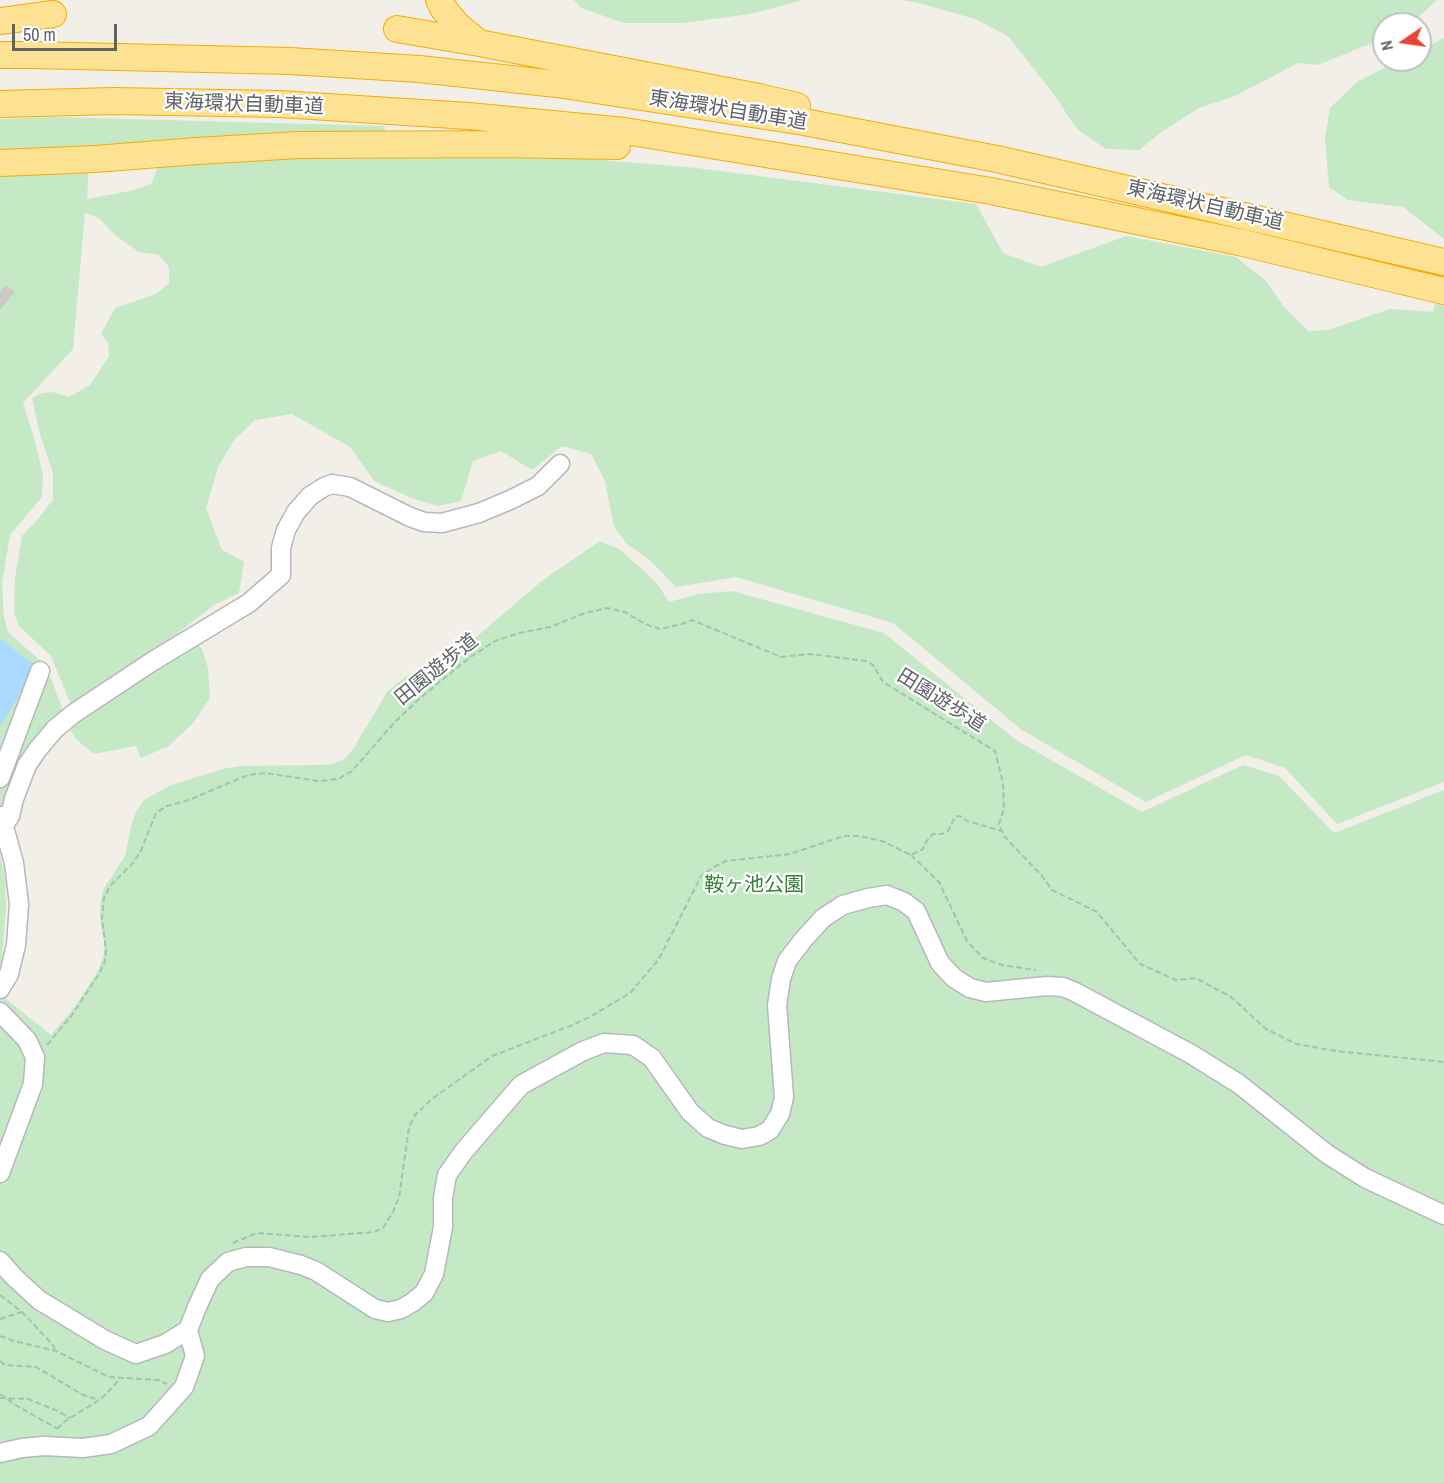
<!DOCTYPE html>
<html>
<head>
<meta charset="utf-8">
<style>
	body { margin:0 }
	#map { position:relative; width:1444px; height:1483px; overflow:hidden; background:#f1efe8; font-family:"Archivo Narrow",sans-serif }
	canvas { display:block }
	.north { position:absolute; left:1372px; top:12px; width:60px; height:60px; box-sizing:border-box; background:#fff; border:2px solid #bfc1c3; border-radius:50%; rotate:257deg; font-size:16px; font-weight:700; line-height:24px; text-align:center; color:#5f6368 }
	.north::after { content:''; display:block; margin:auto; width:21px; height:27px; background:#ea4335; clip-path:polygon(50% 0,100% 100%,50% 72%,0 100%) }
	.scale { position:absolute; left:12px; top:24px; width:105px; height:27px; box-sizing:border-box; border:3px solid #5f6368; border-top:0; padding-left:8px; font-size:18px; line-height:21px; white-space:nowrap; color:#5f6368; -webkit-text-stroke:4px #fff; paint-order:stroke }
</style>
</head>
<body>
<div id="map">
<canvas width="1444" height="1483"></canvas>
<div class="north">N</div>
<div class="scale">50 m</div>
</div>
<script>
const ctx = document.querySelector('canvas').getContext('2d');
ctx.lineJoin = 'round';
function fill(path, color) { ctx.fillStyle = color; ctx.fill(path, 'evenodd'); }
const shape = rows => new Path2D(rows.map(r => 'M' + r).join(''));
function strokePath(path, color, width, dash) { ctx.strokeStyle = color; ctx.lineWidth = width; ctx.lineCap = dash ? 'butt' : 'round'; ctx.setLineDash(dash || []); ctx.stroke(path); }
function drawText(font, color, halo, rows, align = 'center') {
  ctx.font = font + ' "Archivo Narrow","Noto Sans JP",sans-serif'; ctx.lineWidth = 4.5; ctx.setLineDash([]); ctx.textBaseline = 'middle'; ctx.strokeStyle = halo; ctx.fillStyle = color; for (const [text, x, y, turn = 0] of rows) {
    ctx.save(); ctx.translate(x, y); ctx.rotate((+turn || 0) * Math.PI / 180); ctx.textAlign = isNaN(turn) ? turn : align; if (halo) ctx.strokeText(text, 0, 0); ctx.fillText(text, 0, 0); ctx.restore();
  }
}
fill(shape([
	[574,0,803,0,750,14,683,23,624,23,581,8],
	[901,0,1437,0,1411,24,1384,24,1384,38,1318,65,1298,63,1235,96,1199,108,1160,133,1139,150,1106,149,1077,129,1052,92,1008,36,975,19,919,3],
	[1444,38,1444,239,1403,207,1348,200,1329,187,1325,138,1330,108,1357,82,1400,60,1420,60,1420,50],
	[53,117,384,126,386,135,90,148,87,199,135,190,151,184,159,165,359,153,534,153,612,161,697,168,976,204,1003,253,1041,267,1126,236,1236,257,1266,281,1284,307,1308,331,1328,330,1390,309,1433,312,1444,274,1444,782,1337,824,1285,768,1246,755,1146,802,1022,730,893,623,736,577,676,587,650,560,627,544,614,527,605,481,591,454,562,446,532,470,501,451,473,461,461,501,438,506,414,499,374,481,350,447,292,414,255,420,234,440,218,467,206,508,222,550,244,562,239,593,214,605,152,653,71,705,51,656,19,626,14,613,15,578,22,536,37,520,53,500,53,473,40,434,32,398,42,393,52,392,69,397,90,385,109,356,108,343,101,334,115,308,156,294,169,283,169,267,159,255,139,252,115,235,99,218,85,213,73,349,23,403,35,441,43,476,42,497,10,535,2,583,4,617,8,632,46,666,65,715,0,817,0,119],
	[600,541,619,549,642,569,658,585,669,602,699,594,732,591,884,633,1016,740,1142,812,1243,765,1279,776,1334,833,1444,790,1444,1483,0,1483,0,994,51,1035,77,1004,98,971,104,954,104,942,100,917,100,906,104,888,125,856,131,826,136,812,144,800,171,785,223,769,240,766,321,765,333,764,346,758,355,746,387,692,400,681,410,674,436,665,453,657,543,580],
	[193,640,202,649,208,668,210,698,193,723,169,746,141,758,136,746,94,754,77,740,71,731,71,721],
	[0,855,5,878,6,907,2,960,0,965]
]), '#c5e8c5');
fill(shape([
	[0,638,36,667,0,726]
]), '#aadaff');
fill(shape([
	[6,285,15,292,0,310,0,292]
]), '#cccac5');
const minor = shape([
	[0,778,40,671],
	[3,826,10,816,14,799,27,765,38,749,55,729,73,714,153,661,249,603,281,575,281,548,286,530,296,512,310,496,324,487,332,484,350,487,410,517,424,522,442,523,479,513,510,500,538,486,560,464],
	[0,989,9,974,16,945,19,904,14,863,1,816],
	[0,1012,27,1040,35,1057,33,1084,0,1173],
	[0,1261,13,1276,39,1300,105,1340,136,1354,165,1344,188,1330],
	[0,1453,22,1448,44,1446,83,1448,111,1444,149,1426,184,1387,195,1356,188,1330,197,1307,210,1279,228,1262,246,1257,269,1257,301,1265,316,1271,375,1309,388,1312,401,1309,413,1302,424,1293,434,1274,443,1227,443,1198,447,1175,464,1151,521,1085,583,1051,604,1043,633,1045,652,1058,690,1112,708,1128,725,1135,742,1139,759,1136,770,1130,780,1114,784,1097,777,1005,781,979,787,961,803,940,823,918,843,905,868,898,887,895,904,902,916,911,940,963,954,978,970,988,986,992,1047,986,1063,987,1075,992,1191,1054,1239,1084,1327,1154,1365,1178,1444,1215]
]);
const highway = shape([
	[439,0,443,8,457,25,479,43],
	[0,21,53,14],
	[397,29,479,43,759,97,797,106],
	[0,55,32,55,290,61,419,69,557,84,804,122,997,159,1444,262],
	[0,104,114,101,280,104,469,116,625,131,991,191,1239,242,1444,291],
	[0,163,95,159,197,151,299,145,501,144,617,146]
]);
strokePath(minor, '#b5b8bc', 21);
strokePath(highway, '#f9ab00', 28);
strokePath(shape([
	[911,855,939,882,967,941,983,958,1002,965,1036,970],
	[47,1045,72,1015,99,974,105,961,106,949,102,919,104,898,110,886,132,864,140,853,156,813,167,806,189,800,248,775,265,773,319,781,338,779,352,771,393,724,418,700,469,658,495,641,519,633,550,627,585,613,607,608,625,612,645,624,660,629,682,624,692,620,781,657,810,654,867,661,873,665,883,682,995,751,1003,783,1004,809,999,824,1002,831],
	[233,1243,257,1233,310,1237,374,1232,383,1228,392,1214,399,1198,409,1127,415,1115,432,1099,492,1056,570,1026,590,1017,630,993,659,959,701,876,714,867,726,861,790,854,844,836,860,836,882,841,911,855,923,849,926,842,933,834,942,834,948,831,955,817,960,816,967,821,1002,831,1004,836,1042,876,1052,890,1097,912,1140,964,1176,980,1196,978,1231,997,1266,1029,1296,1044,1336,1051,1444,1062],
	[0,1295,22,1312,52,1344,56,1351],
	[0,1319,22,1312],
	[0,1336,14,1341,56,1351,109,1377,158,1380,167,1384],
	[0,1361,5,1365,36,1367,83,1395,99,1400],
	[0,1394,17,1406,58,1429],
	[0,1398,28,1399,58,1411,70,1418],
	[57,1429,64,1422,102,1398,120,1379]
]), '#9cc7a9', 2, [6, 3]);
strokePath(minor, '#fff', 18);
strokePath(highway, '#fde293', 26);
drawText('20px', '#5f6368', '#fff', [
	["東海環状自動車道",244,105,2],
	["東海環状自動車道",728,111,9],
	["東海環状自動車道",1205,206,13],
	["田園遊歩道",437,670,-39],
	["田園遊歩道",941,701,32]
]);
drawText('20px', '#348238', '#fff', [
	["鞍ヶ池公園",754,886]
]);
</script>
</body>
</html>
